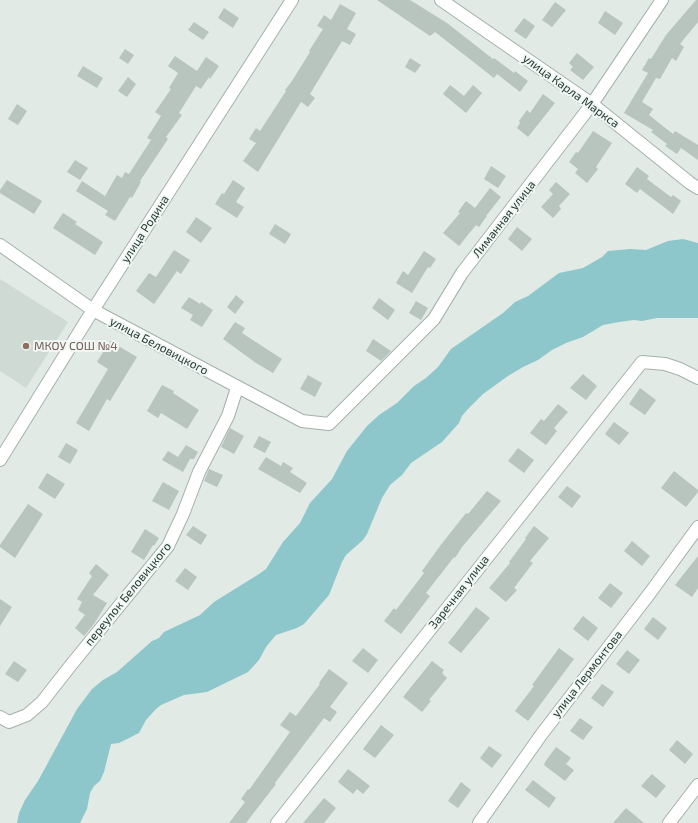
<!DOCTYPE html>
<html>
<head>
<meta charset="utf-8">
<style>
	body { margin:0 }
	canvas { display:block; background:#e1eae5 }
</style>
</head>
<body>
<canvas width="698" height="823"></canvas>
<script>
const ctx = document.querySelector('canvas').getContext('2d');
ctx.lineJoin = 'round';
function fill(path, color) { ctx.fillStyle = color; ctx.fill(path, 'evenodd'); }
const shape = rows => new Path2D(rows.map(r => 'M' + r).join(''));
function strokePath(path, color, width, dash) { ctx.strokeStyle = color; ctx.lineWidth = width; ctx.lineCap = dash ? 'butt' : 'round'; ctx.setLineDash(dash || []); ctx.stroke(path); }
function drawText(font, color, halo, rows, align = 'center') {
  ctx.font = font + ' "Exo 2",sans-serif'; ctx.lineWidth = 4; ctx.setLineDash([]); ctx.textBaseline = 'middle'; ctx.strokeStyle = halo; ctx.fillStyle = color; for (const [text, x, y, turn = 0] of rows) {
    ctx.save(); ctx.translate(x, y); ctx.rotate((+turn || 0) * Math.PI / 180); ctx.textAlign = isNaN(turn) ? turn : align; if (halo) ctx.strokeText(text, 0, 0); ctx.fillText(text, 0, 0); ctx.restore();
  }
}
fill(shape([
	[0,279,68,322,26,388,0,371]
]), '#cfdad4');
fill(shape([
	[683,239,698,243,698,318,657,318,642,321,634,320,619,322,603,325,583,337,566,343,552,350,538,360,523,367,508,376,483,394,467,410,462,416,459,423,442,442,411,463,402,475,390,485,382,498,367,534,363,540,346,555,342,562,329,595,304,624,297,628,276,635,266,647,259,660,248,672,207,692,184,695,161,705,156,709,146,720,139,733,119,743,111,744,104,772,100,781,94,786,90,793,87,809,80,823,17,823,19,813,25,800,38,781,77,709,92,689,103,680,117,672,152,641,159,638,164,632,200,615,214,602,259,574,266,569,283,542,300,523,310,503,332,479,347,451,367,426,379,415,397,403,414,386,426,378,438,367,451,349,503,313,515,302,528,296,559,273,583,268,602,257,608,251,630,249,646,250,668,241]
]), '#8ec7cb');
fill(shape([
	[377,0,410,0,447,23,493,59,494,58,514,73,515,71,528,81,520,92,497,74,494,78,435,32,430,36],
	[696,0,698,0,698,22,680,44,684,47,676,61,672,58,660,79,656,78,642,102,653,109,649,115,673,134,675,131,698,145,698,160,681,148,677,154,665,146,667,144,651,132,653,130,624,113,648,73,642,70,649,58,651,59,666,35],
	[555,2,566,10,552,27,542,20],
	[340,4,356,13,347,29,356,34,350,45,342,41,310,94,315,98,308,107,301,102,258,172,243,161,256,143,249,139,256,128,260,131,286,91,285,90,292,81,310,52,309,51,323,29,317,26,324,15,331,20],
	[224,8,239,18,233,28,218,18],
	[605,11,623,23,615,35,598,23],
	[524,18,535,26,526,39,514,31],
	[194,22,209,32,203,40,188,30],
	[125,49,134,55,128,64,119,58],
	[577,53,594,67,583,80,570,70,573,67,569,63],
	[175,56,197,71,206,57,219,66,210,79,209,77,201,89,196,86,179,113,182,115,166,137,168,139,140,181,141,182,132,198,130,197,115,221,105,215,108,211,76,191,82,181,105,196,117,175,122,178,125,172,129,174,151,140,147,138,161,116,155,112,171,89,169,88,178,73,168,66],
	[410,58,421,65,415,73,405,67],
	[83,66,103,78,97,88,77,76],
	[128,77,136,84,127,97,118,91],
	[450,85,464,96,473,85,482,93,466,113,443,94],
	[543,94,555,103,528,137,517,128,520,123,519,121,527,110,530,113],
	[17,104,27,111,18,125,8,119],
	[593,131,612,143,596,167,598,169,587,183,575,173,578,169,569,162,576,152,578,153],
	[75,160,88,168,80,180,67,172],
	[491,166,506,176,498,188,484,179],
	[637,167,649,176,647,179,671,197,673,195,681,201,673,214,640,189,637,193,625,184],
	[7,180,42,201,34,214,0,193,0,190],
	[233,180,245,188,236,202,244,207,237,218,215,204,222,193,224,194],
	[556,182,570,194,559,206,561,209,553,218,541,207,553,194,549,190],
	[490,188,501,197,486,216,487,216,479,227,476,225,459,246,443,233,460,213,458,212,466,201,475,208],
	[63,213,77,222,75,224,103,242,95,255,53,228],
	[196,217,212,228,201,243,186,232],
	[275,224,291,234,285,244,269,234],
	[517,227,532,239,522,251,508,239],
	[174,250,190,260,181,274,177,271,154,304,136,291,149,273,156,277],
	[424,251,436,259,430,268,428,267,412,293,396,283,403,271,408,275],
	[236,295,244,302,235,314,227,307],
	[189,297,200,304,201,302,213,310,202,327,190,320,193,315,181,308],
	[379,298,395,310,388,320,372,308],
	[416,301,428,308,421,320,409,313],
	[235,322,245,328,242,333,282,359,273,373,256,363,223,339],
	[373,339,391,351,381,361,366,351],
	[110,341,137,357,110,401,107,399,89,431,76,423,108,369,97,362],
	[583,374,597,386,586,400,570,388],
	[308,375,322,383,315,397,300,389],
	[162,385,174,391,173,393,199,410,187,429,161,413,158,418,147,411],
	[640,388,656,400,645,415,629,404],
	[558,404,568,412,554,428,557,431,546,445,530,433,541,419,544,421],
	[614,422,629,433,619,445,605,434],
	[230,428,244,436,234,454,221,447],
	[259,436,271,442,265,453,253,447],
	[66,443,78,450,70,464,58,457],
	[186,445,198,452,194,459,190,459,183,472,162,460,168,451,178,457],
	[518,448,534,460,524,473,508,461],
	[266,457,281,466,283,462,293,468,290,472,307,483,300,493,258,469],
	[209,469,223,475,217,487,204,481],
	[674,471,698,490,698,492,686,507,661,488],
	[47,473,65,484,55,499,38,488],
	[163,482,179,491,169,510,152,501],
	[567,486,581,496,572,508,558,497],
	[487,491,501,501,462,547,455,558,454,557,426,593,430,596,401,634,384,621,394,608,396,610,424,573,422,571,440,546,466,513,468,514],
	[28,504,43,514,15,558,0,547,0,545],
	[193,526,207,535,201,545,186,535],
	[534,526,549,538,530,561,533,563,514,588,517,590,506,602,489,588,510,563,509,562,526,539,525,538],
	[145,529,159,538,154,546,153,545,144,560,131,552],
	[632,541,650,556,642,566,624,551],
	[698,556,698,588,692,597,675,585],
	[96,564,109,575,93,595,107,603,94,624,84,636,75,628,85,615,78,610,82,602,77,599,92,576,89,573],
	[185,568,197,577,188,590,175,581],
	[610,583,623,593,611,608,598,598],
	[0,599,12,607,0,626],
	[476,607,490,618,461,653,448,643],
	[583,616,598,628,588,641,573,629],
	[653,617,667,628,658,640,644,629],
	[363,648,378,660,368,673,352,661],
	[559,648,574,659,528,721,515,711,534,686,532,685],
	[627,650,640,660,629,674,616,664],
	[14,661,27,670,18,682,5,674],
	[432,661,444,670,442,673,447,678,429,700,431,701,422,712,403,697],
	[329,669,348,683,330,707,337,712,330,722,324,718,275,783,276,784,246,823,229,823,245,802,241,799,248,789,249,790,290,732,280,725,290,712,296,716,320,684,319,683],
	[602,684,614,692,603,707,591,698],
	[580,718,593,727,583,740,570,731],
	[381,725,394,735,375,758,363,749],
	[677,740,693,754,685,764,669,750],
	[489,746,502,755,492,768,480,758],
	[556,747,571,758,566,764,574,770,565,781,544,765,545,762],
	[348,769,370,786,363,794,357,789,353,794,338,782],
	[652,774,666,786,656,798,641,786],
	[533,780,556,798,549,808,525,790],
	[461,782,471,790,458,808,448,801],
	[324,798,336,808,324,823,303,823],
	[626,808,644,823,613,823]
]), '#b7c5be');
const minor = shape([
	[441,0,592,104,690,183,698,188],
	[0,245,93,310,302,421,329,424,434,319,462,273,592,104,662,0],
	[0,460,93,310,292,0],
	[0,717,9,722,27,715,42,702,71,665,168,546,183,514,199,472,228,416,237,388],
	[277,823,642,362,665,364,680,369,698,378],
	[479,823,541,735,650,593,698,527],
	[669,823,698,785]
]);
strokePath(minor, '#a4b1ab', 14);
strokePath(minor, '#fff', 12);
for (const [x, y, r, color] of [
	[26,346,4,"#8d6e63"]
]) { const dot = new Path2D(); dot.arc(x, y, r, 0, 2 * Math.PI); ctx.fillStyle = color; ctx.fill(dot); strokePath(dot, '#f1f7f4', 1.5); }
drawText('12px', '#233931', '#f1f7f4', [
	["улица Карла Маркса",571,91,36],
	["Лиманная улица",504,219,-52],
	["улица Родина",145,229,-57],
	["улица Беловицкого",159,346,28],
	["Заречная улица",459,592,-52],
	["переулок Беловицкого",128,594,-51],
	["улица Лермонтова",587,674,-52]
]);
drawText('12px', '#785e54', '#f1f7f4', [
	["МКОУ СОШ №4",34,346]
], 'left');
</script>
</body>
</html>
